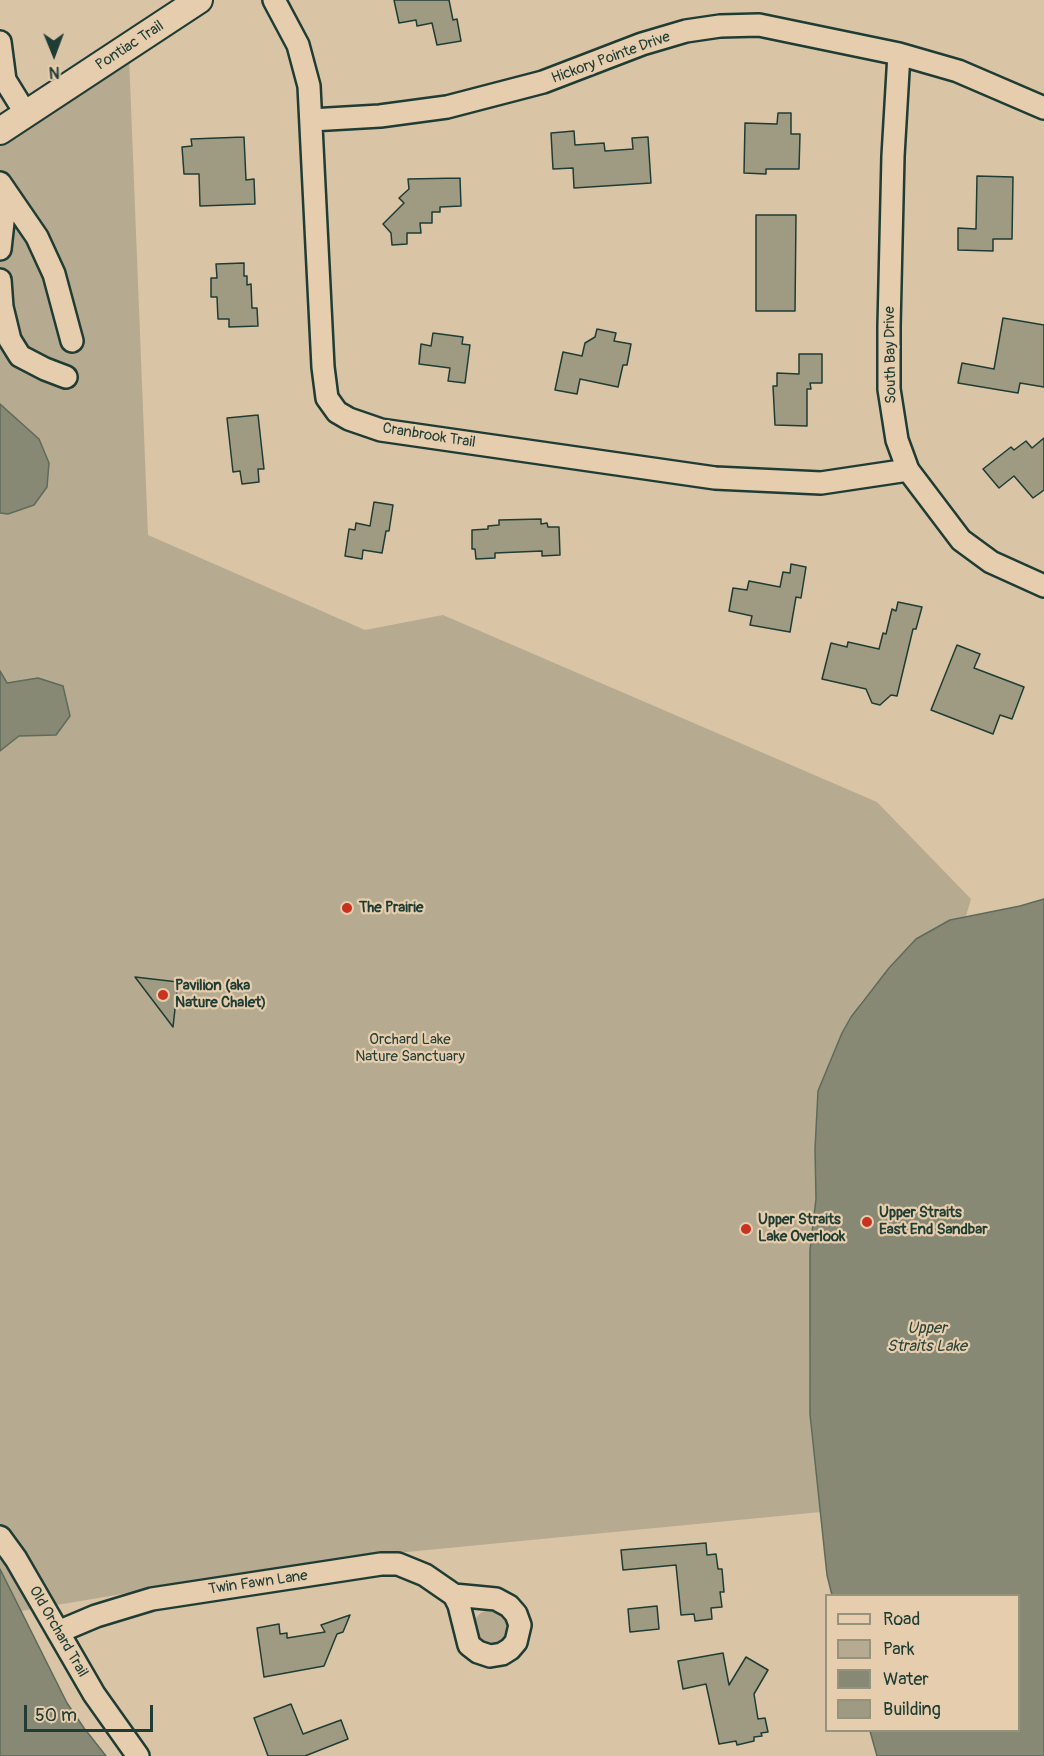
<!DOCTYPE html>
<html>
<head>
<meta charset="utf-8">
<style>
	body { margin:0 }
	#map { position:relative; width:1044px; height:1756px; overflow:hidden; background:#d9c4a6; font-family:Pangolin,sans-serif }
	canvas { display:block }
	.legend { position:absolute; left:825px; top:1594px; width:195px; height:138px; box-sizing:border-box; background:#e5cdad; border:2px solid #96937d; margin:0; padding:8px 10px; list-style:none; font-size:18px; color:#1f3d34 }
	.legend li { display:flex; align-items:center; gap:12px; height:30px }
	.legend b { width:30px; border:2px solid #96937d }
	.north { position:absolute; left:24px; top:24px; width:60px; height:60px; -webkit-text-stroke:4px #e5cdad; paint-order:stroke; rotate:179deg; font-size:16px; font-weight:700; line-height:24px; text-align:center; color:#1f3d34 }
	.north::after { content:''; display:block; margin:auto; width:21px; height:27px; background:#1f3d34; clip-path:polygon(50% 0,100% 100%,50% 72%,0 100%) }
	.scale { position:absolute; left:24px; top:1705px; width:129px; height:27px; box-sizing:border-box; border:3px solid #1f3d34; border-top:0; padding-left:8px; font-size:18px; line-height:21px; white-space:nowrap; color:#1f3d34; -webkit-text-stroke:4px #e5cdad; paint-order:stroke }
</style>
</head>
<body>
<div id="map">
<canvas width="1044" height="1756"></canvas>
<ul class="legend">
<li><b style="height:8px;background:#e5cdad"></b>Road</li>
<li><b style="height:16px;background:#b6ab91"></b>Park</li>
<li><b style="height:16px;background:#888974"></b>Water</li>
<li><b style="height:16px;background:#9f9a82"></b>Building</li>
</ul>
<div class="north">N</div>
<div class="scale">50 m</div>
</div>
<script>
const ctx = document.querySelector('canvas').getContext('2d');
ctx.lineJoin = 'round';
function fill(path, color) { ctx.fillStyle = color; ctx.fill(path, 'evenodd'); }
const shape = rows => new Path2D(rows.map(r => 'M' + r).join(''));
function strokePath(path, color, width, dash) { ctx.strokeStyle = color; ctx.lineWidth = width; ctx.lineCap = dash ? 'butt' : 'round'; ctx.setLineDash(dash || []); ctx.stroke(path); }
function drawText(font, color, halo, rows, align = 'center') {
  ctx.font = font + ' Pangolin,sans-serif'; ctx.lineWidth = 4.5; ctx.setLineDash([]); ctx.textBaseline = 'middle'; ctx.strokeStyle = halo; ctx.fillStyle = color; for (const [text, x, y, turn = 0] of rows) {
    ctx.save(); ctx.translate(x, y); ctx.rotate((+turn || 0) * Math.PI / 180); ctx.textAlign = isNaN(turn) ? turn : align; if (halo) ctx.strokeText(text, 0, 0); ctx.fillText(text, 0, 0); ctx.restore();
  }
}
fill(shape([
	[129,56,148,535,365,630,443,615,877,802,971,899,966,916,950,920,916,939,889,968,861,1002,842,1033,818,1091,816,1199,810,1250,811,1321,809,1355,810,1414,821,1512,324,1560,21,1611,0,1569,0,138],
	'473 1628a18 18 0 1 1 36 0a18 18 0 1 1-36 0Z'
]), '#b6ab91');
const water = shape([
	[0,404,39,439,49,463,47,487,34,505,8,514,0,513,0,404],
	[0,671,7,683,38,678,63,686,70,716,56,735,19,736,0,751,0,671],
	[1044,899,1044,1756,877,1756,870,1731,1018,1730,1018,1596,832,1595,827,1575,810,1414,810,1250,816,1199,815,1149,818,1091,842,1033,851,1017,889,968,916,939,950,920,1020,906,1044,899],
	[0,1569,67,1703,84,1728,106,1756,0,1756,0,1569]
]);
fill(water, '#888974');
strokePath(water, '#5e6b5a', 1.5);
const building = shape([
	[394,0,449,0,453,20,457,19,461,41,437,45,432,23,417,26,416,20,399,23,394,0],
	[778,113,791,113,791,134,800,134,799,169,766,169,766,174,744,173,745,123,777,124,778,113],
	[574,131,575,145,604,143,605,151,633,149,632,138,648,137,651,183,574,188,573,168,553,169,551,133,574,131],
	[244,137,246,180,254,179,255,204,200,206,199,174,184,174,182,147,192,146,191,139,244,137],
	[977,176,1013,177,1012,239,993,239,993,251,958,250,958,228,976,229,977,176],
	[460,178,461,206,440,207,440,212,432,212,432,223,420,223,421,233,407,233,407,244,392,245,391,233,383,224,404,203,399,198,409,189,408,179,460,178],
	[756,215,796,215,795,311,756,311,756,215],
	[244,263,244,276,247,276,247,285,251,284,252,308,257,308,258,326,229,327,229,319,218,319,217,297,211,297,211,278,217,278,216,264,244,263],
	[1003,318,1044,325,1044,387,1020,383,1018,393,958,383,962,363,994,369,1003,318],
	[597,329,616,333,614,341,631,344,627,365,623,365,618,387,580,379,577,394,555,390,563,352,582,356,585,343,595,337,597,329],
	[433,333,463,337,462,344,470,345,465,383,448,381,450,368,419,364,421,344,431,346,433,333],
	[799,354,822,354,822,383,810,383,811,389,807,389,807,426,775,425,773,386,777,386,777,373,799,374,799,354],
	[258,415,264,469,258,469,259,482,242,484,240,471,233,472,227,418,258,415],
	[1044,438,1044,490,1033,498,1014,476,999,488,983,469,1011,447,1014,450,1026,441,1032,448,1044,438],
	[374,502,393,505,389,531,386,531,382,553,363,550,362,559,345,556,349,529,355,530,356,523,370,526,374,502],
	[541,519,541,524,547,523,548,527,559,527,560,555,542,556,542,551,495,553,495,558,476,559,475,549,472,549,472,530,488,529,488,526,499,525,499,520,541,519],
	[791,564,806,567,801,598,796,597,790,632,750,625,752,616,729,611,733,588,747,590,749,581,780,587,783,572,790,573,791,564],
	[898,602,922,607,916,629,913,629,897,696,891,695,880,705,872,703,866,689,822,679,831,643,847,647,848,642,879,649,883,633,886,634,892,609,896,611,898,602],
	[957,645,980,654,974,668,1024,687,1012,719,1000,715,993,734,931,710,957,645],
	[135,977,178,982,173,1027,135,977],
	[706,1543,707,1555,716,1554,718,1569,722,1569,724,1592,720,1592,722,1607,711,1608,712,1619,695,1621,694,1614,681,1615,676,1565,623,1570,621,1550,706,1543],
	[657,1606,659,1629,630,1632,628,1609,657,1606],
	[350,1615,343,1632,337,1634,324,1666,264,1677,257,1628,279,1624,280,1634,287,1633,287,1638,325,1632,321,1625,350,1615],
	[723,1653,729,1685,746,1657,768,1670,754,1694,758,1719,765,1718,768,1732,761,1733,762,1736,754,1737,754,1741,737,1745,736,1741,719,1744,706,1684,683,1689,678,1661,723,1653],
	[291,1704,303,1734,341,1720,348,1739,305,1756,268,1756,254,1718,291,1704]
]);
fill(building, '#9f9a82');
strokePath(building, '#1f3d34', 1.5);
const minor = shape([
	[274,0,298,45,309,86,323,367,327,398,337,412,349,419,381,430,715,478,821,483,908,470],
	[0,42,5,80,26,114],
	[899,54,893,156,889,326,889,389,897,440,908,470,961,540,991,562,1044,586],
	[311,120,380,116,447,107,543,82,642,44,686,31,720,26,759,25,899,54,958,71,1044,108],
	[0,183,37,237,54,274,72,341],
	[0,249,4,213,9,197],
	[0,280,2,307,10,340,20,356,45,369,66,377],
	[0,1537,16,1559,94,1694,138,1756],
	[58,1632,96,1616,152,1599,381,1564,398,1564,425,1575,454,1595,459,1605,469,1645,478,1652,490,1656,502,1654,510,1649,516,1642,520,1625,516,1614,509,1606,496,1599,454,1595]
]);
const major = shape([
	[0,131,199,0]
]);
strokePath(minor, '#1f3d34', 26);
strokePath(major, '#1f3d34', 30);
strokePath(minor, '#e5cdad', 21);
strokePath(major, '#e5cdad', 26);
for (const [x, y, r, color] of [
	[347,908,6,"#c8321e"],
	[163,995,6,"#c8321e"],
	[867,1222,6,"#c8321e"],
	[746,1229,6,"#c8321e"]
]) { const dot = new Path2D(); dot.arc(x, y, r, 0, 2 * Math.PI); ctx.fillStyle = color; ctx.fill(dot); strokePath(dot, '#e5cdad', 2); }
drawText('15px', '#1f3d34', '#e5cdad', [
	["Pontiac Trail",130,46,-33],
	["Hickory Pointe Drive",611,58,-20],
	["South Bay Drive",891,355,-91],
	["Cranbrook Trail",429,436,9],
	["Twin Fawn Lane",258,1583,-8],
	["Old Orchard Trail",58,1632,60]
]);
drawText('bold 15px', '#1f3d34', '#e5cdad', [
	["The Prairie",359,908],
	["Pavilion (aka",175,986],
	["Nature Chalet)",175,1003],
	["Upper Straits",879,1213],
	["East End Sandbar",879,1230],
	["Upper Straits",758,1220],
	["Lake Overlook",758,1237]
], 'left');
drawText('15px', '#274239', '#e5cdad', [
	["Orchard Lake",410,1040],
	["Nature Sanctuary",410,1057]
]);
drawText('italic 16px', '#2a453a', '#e5cdad', [
	["Upper",927,1329],
	["Straits Lake",927,1347]
]);
</script>
</body>
</html>
